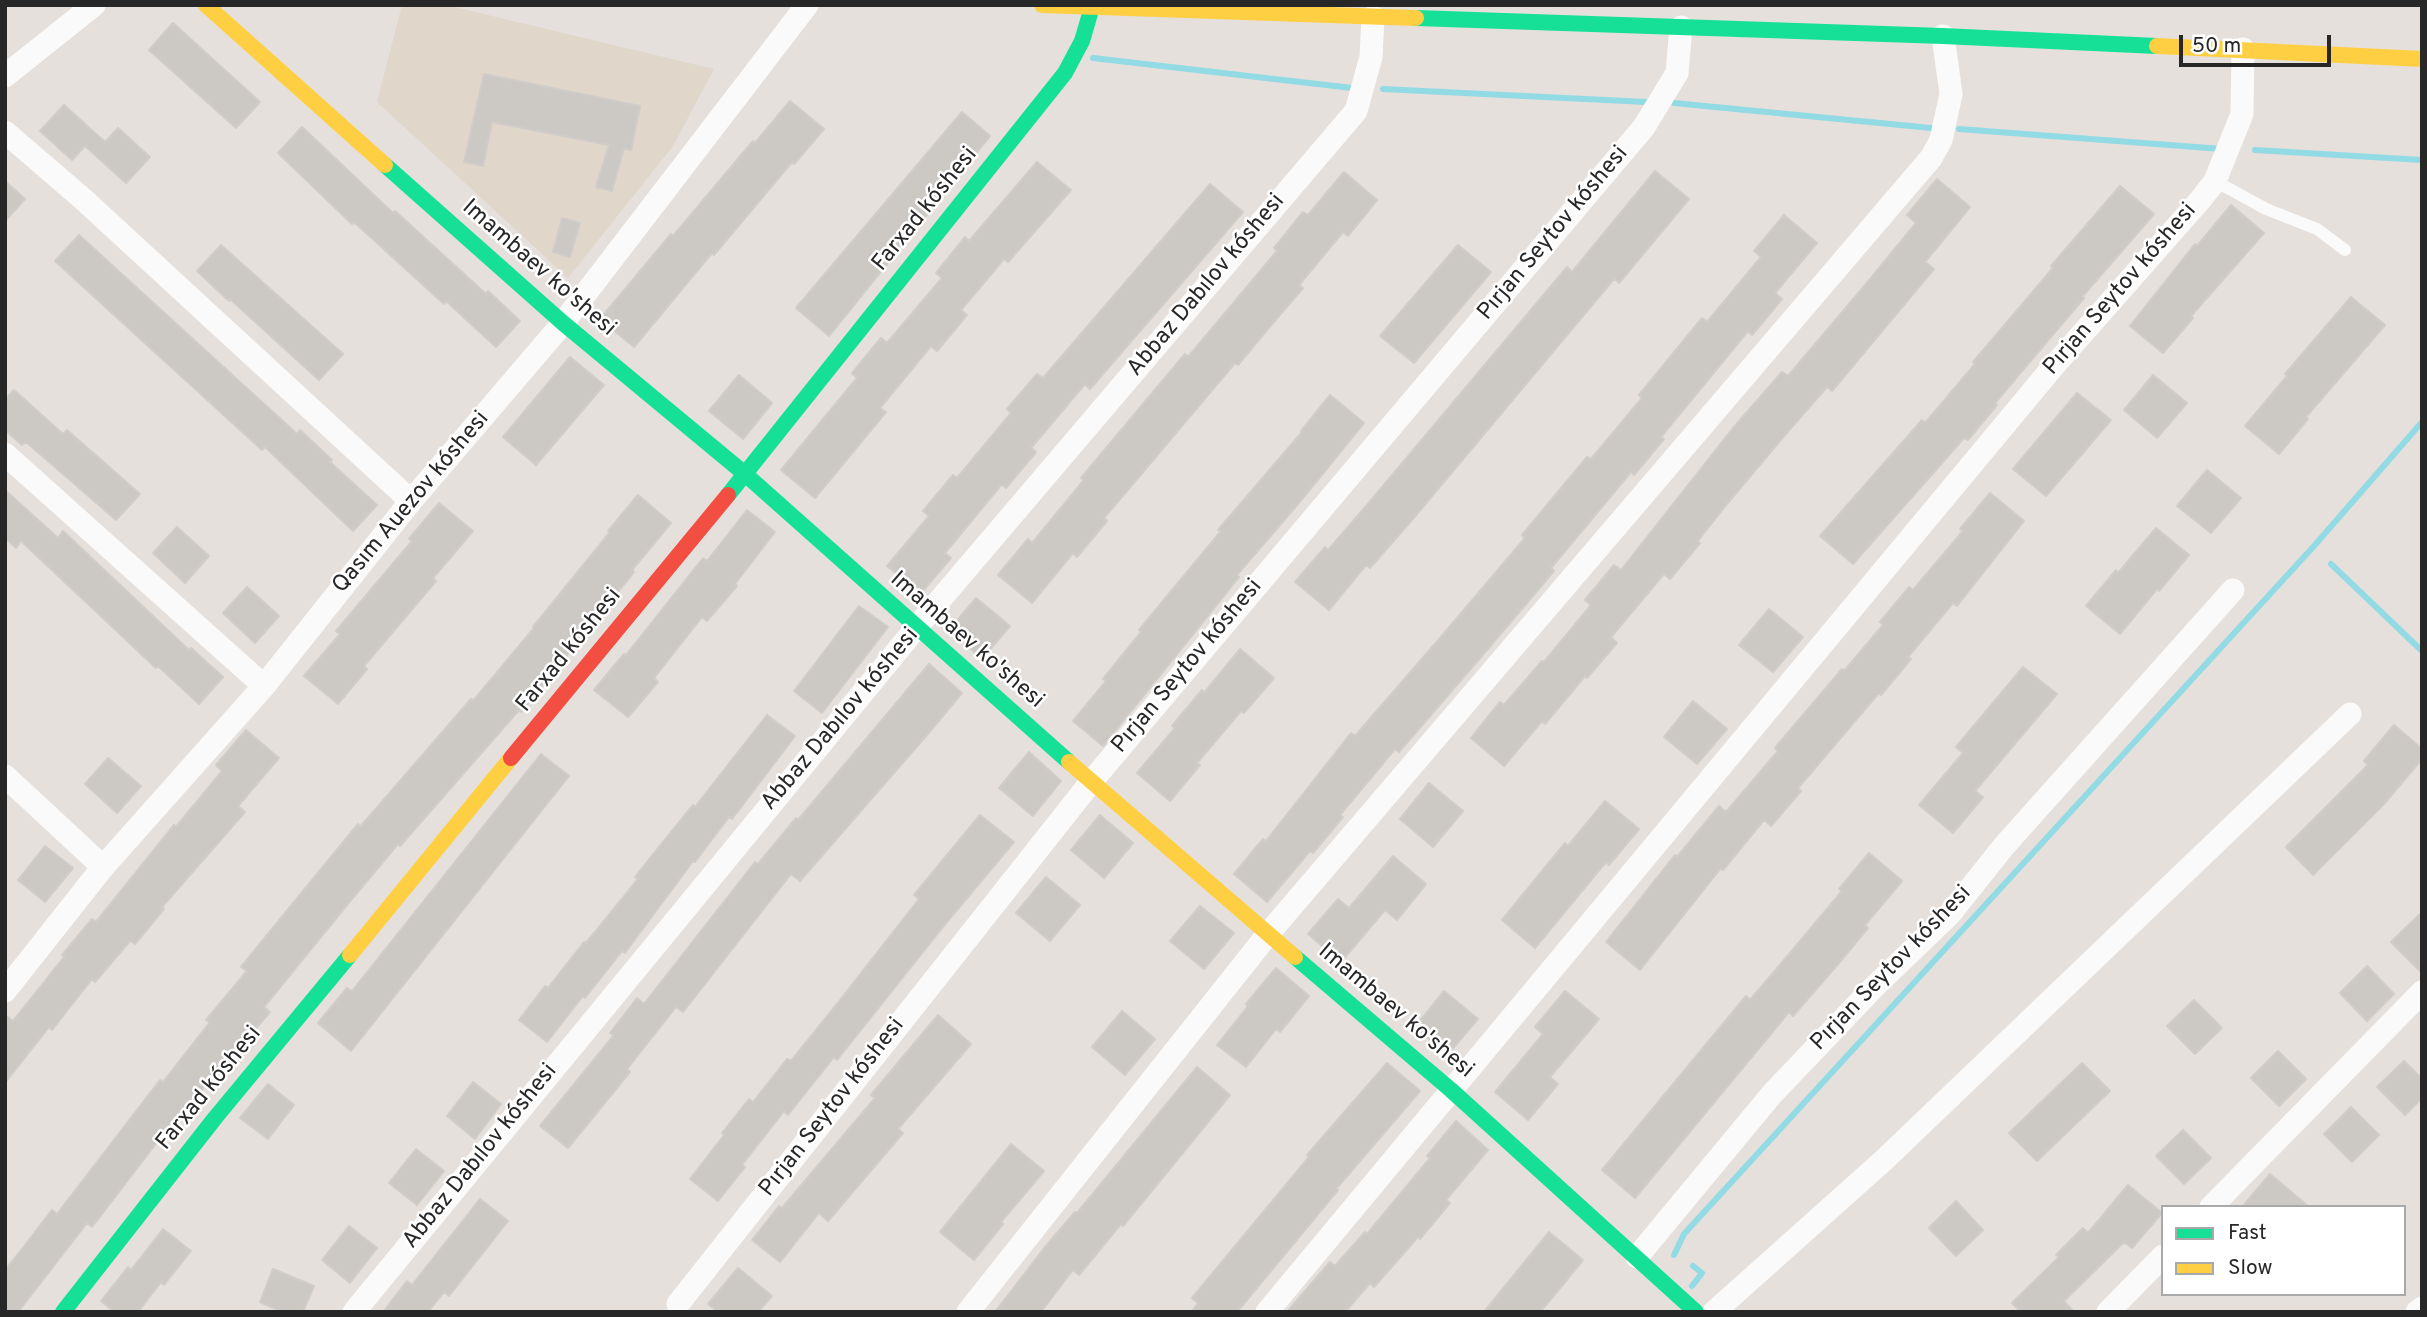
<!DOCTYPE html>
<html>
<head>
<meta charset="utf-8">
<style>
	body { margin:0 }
	#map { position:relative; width:2427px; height:1317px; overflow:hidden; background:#e5e0dc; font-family:Overpass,sans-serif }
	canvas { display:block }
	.frame { position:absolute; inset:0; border:7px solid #272727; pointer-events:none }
	.legend { position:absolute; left:2161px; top:1205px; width:245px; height:91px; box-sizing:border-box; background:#fff; border:2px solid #a9a9a9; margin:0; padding:9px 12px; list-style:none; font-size:21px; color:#272727 }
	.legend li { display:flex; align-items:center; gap:14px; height:35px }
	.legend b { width:35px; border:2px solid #a9a9a9 }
	.scale { position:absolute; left:2179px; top:35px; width:152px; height:32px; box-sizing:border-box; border:4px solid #272727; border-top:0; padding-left:9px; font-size:21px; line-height:24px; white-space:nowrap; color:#272727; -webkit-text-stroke:5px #fff; paint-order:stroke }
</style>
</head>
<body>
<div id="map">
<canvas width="2427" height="1317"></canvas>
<div class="frame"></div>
<ul class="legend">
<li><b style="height:9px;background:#16e098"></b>Fast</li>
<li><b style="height:9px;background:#ffcf43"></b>Slow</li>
</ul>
<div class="scale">50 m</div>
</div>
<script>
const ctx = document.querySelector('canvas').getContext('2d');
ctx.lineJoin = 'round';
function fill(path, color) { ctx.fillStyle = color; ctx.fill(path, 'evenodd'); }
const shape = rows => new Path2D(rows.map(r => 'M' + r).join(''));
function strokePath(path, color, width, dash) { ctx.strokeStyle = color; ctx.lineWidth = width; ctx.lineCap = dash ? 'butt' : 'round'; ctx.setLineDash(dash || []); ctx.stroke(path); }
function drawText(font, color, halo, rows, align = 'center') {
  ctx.font = font + ' Overpass,sans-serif'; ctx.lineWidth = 5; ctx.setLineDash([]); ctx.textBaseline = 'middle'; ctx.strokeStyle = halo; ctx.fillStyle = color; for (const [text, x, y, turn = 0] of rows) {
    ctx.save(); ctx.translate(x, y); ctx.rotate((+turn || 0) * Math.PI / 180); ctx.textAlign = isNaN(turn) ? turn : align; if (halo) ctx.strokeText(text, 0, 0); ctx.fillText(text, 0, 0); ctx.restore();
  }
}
fill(shape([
	[402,5,446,5,714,69,673,146,568,278,377,102]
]), '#e0d6ca');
strokePath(shape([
	[1093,58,1352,88],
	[1383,89,1646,102],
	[1674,103,1931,128],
	[1959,129,2222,149],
	[2255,150,2422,160],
	[2331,564,2422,651],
	[1674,1255,1684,1234,2314,546,2422,422],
	[1692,1286,1702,1273,1693,1266]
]), '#92dae4', 6);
const building = shape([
	[173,23,260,102,236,128,149,50,173,23],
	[484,74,640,106,631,150,624,148,612,191,596,187,609,145,492,122,483,166,464,162,484,74],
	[790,101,824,129,794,164,792,162,714,255,712,253,634,347,600,319,671,234,673,236,753,141,755,143,790,101],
	[64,105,105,142,118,128,150,157,126,183,85,146,72,160,40,131,64,105],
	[962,112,990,136,829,336,796,308,962,112],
	[302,127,393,213,395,211,486,294,488,291,520,321,496,347,446,301,444,304,354,222,352,224,278,153,302,127],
	[1037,162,1071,190,1008,262,1004,259,961,310,967,315,937,351,931,346,880,408,886,412,815,498,781,470,857,378,852,373,881,338,887,343,942,278,936,273,965,237,969,241,1037,162],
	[1655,171,1689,199,1619,283,1614,279,1412,520,1370,568,1366,565,1329,610,1295,582,1325,547,1328,550,1367,505,1567,267,1572,272,1655,171],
	[1344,172,1377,200,1348,236,1343,232,1299,285,1303,288,1273,323,1238,365,1235,363,1149,465,1104,518,1107,521,1077,557,1073,553,1032,603,998,575,1028,539,1032,543,1084,480,1081,478,1185,354,1188,357,1277,251,1274,248,1303,212,1308,215,1344,172],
	[1937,179,1970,207,1925,262,1934,269,1832,391,1827,387,1785,435,1727,504,1697,542,1700,543,1670,579,1664,574,1611,637,1617,643,1587,678,1585,676,1545,724,1542,721,1504,766,1471,738,1500,702,1504,705,1542,661,1544,662,1591,605,1585,600,1614,565,1621,570,1733,428,1782,372,1788,376,1871,278,1916,223,1907,215,1937,179],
	[5,181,25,199,5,221,5,181],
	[1210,184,1243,212,1090,389,1085,384,1031,448,1036,452,1006,488,1002,484,945,553,951,558,921,593,887,566,929,516,923,511,953,475,957,478,1011,413,1007,409,1037,374,1043,378,1210,184],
	[2120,186,2154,214,2082,297,2084,298,1995,403,1997,405,1968,440,1964,438,1853,564,1820,536,1922,420,1925,423,1975,364,1973,362,2053,268,2051,266,2120,186],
	[2231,205,2264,233,2191,316,2193,318,2163,353,2130,326,2195,244,2197,246,2231,205],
	[1784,215,1817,243,1775,293,1782,299,1752,335,1748,331,1661,437,1664,439,1634,475,1631,472,1551,568,1554,571,1487,650,1399,752,1395,749,1340,815,1343,817,1313,853,1310,851,1267,902,1234,874,1263,839,1266,841,1351,733,1355,736,1440,638,1525,538,1522,535,1587,457,1591,459,1642,398,1639,395,1702,318,1707,322,1761,257,1754,251,1784,215],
	[562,218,580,223,570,257,553,252,562,218],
	[79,235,297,434,300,430,332,460,330,462,377,505,353,531,265,447,262,450,55,261,79,235],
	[221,245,343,354,319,380,230,299,229,301,197,271,221,245],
	[1458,245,1491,272,1414,363,1380,336,1458,245],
	[2351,297,2385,325,2306,417,2308,419,2279,454,2245,426,2287,376,2285,374,2351,297],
	[570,357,604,385,536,465,503,437,570,357],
	[739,375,772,403,743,439,709,411,739,375],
	[2153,375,2187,403,2157,438,2124,410,2153,375],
	[14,390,63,434,67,430,140,494,116,520,26,442,22,445,5,430,5,400,14,390],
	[2077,393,2111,420,2046,496,2013,469,2077,393],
	[1330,395,1364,423,1298,504,1237,575,1239,577,1103,746,1073,721,1106,681,1103,679,1141,632,1139,630,1221,531,1218,530,1302,432,1301,431,1330,395],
	[2207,470,2241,498,2211,533,2177,506,2207,470],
	[5,490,58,538,63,531,189,650,191,648,223,677,199,704,158,666,156,668,21,541,16,548,5,538,5,490],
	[1990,493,2024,521,1957,606,1953,603,1908,657,1911,659,1881,695,1879,693,1798,788,1801,791,1771,826,1764,820,1723,870,1721,868,1640,970,1606,942,1675,855,1677,857,1719,806,1726,812,1778,751,1775,748,1842,669,1844,671,1883,625,1880,622,1909,587,1913,590,1963,531,1960,529,1990,493],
	[638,495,671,523,632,570,634,572,521,712,519,710,400,846,398,844,347,905,264,1007,270,1012,240,1047,237,1045,194,1100,191,1098,92,1227,87,1223,18,1312,5,1312,5,1270,25,1245,52,1210,57,1214,160,1080,163,1082,210,1022,206,1020,247,971,241,967,285,913,358,824,360,827,471,699,473,701,534,628,533,627,610,532,608,531,638,495],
	[439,503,473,531,433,578,436,581,364,666,367,669,338,704,304,676,340,634,336,631,412,541,409,539,439,503],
	[747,510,775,532,735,584,737,586,707,621,702,617,654,678,658,682,628,717,594,690,624,654,626,655,703,558,707,561,747,510],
	[177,527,209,556,185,583,153,553,177,527],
	[2156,528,2189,555,2159,591,2157,589,2120,634,2086,606,2116,570,2118,573,2156,528],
	[247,587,279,616,255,643,223,613,247,587],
	[976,598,1010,626,982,659,949,630,976,598],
	[859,606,888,627,822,713,794,691,859,606],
	[1769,609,1803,637,1773,672,1739,645,1769,609],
	[1240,649,1274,678,1244,713,1241,711,1197,763,1200,765,1170,801,1137,773,1175,728,1172,726,1202,690,1204,693,1240,649],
	[929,664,962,693,933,728,800,881,791,874,683,1012,676,1007,627,1069,630,1072,568,1148,540,1126,614,1035,610,1033,637,998,644,1004,755,862,758,864,796,818,798,820,929,664],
	[2023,667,2057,694,1975,791,1983,797,1953,833,1919,805,1963,753,1956,747,2023,667],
	[1693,701,1727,729,1697,764,1664,737,1693,701],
	[767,715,795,736,732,819,729,817,695,862,693,861,625,953,622,951,585,998,583,996,547,1042,519,1020,545,986,548,988,584,942,586,943,638,879,635,877,662,843,693,805,695,807,767,715],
	[2394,725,2422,749,2422,759,2384,804,2313,875,2286,847,2368,765,2364,761,2394,725],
	[246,730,279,758,238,806,245,812,162,907,164,909,135,944,130,941,95,982,92,979,52,1030,49,1027,5,1083,5,1015,13,1021,64,957,62,955,92,919,96,922,174,825,176,827,222,771,216,765,246,730],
	[1029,752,1061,781,1033,816,999,788,1029,752],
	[541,754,569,776,351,1051,318,1023,347,988,352,991,541,754],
	[108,758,141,786,117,813,85,784,108,758],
	[1429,783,1463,811,1433,847,1400,819,1429,783],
	[1605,801,1639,829,1609,865,1606,862,1535,948,1502,920,1565,843,1568,846,1605,801],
	[980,815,1014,842,947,922,837,1060,834,1057,788,1115,784,1111,742,1165,745,1167,718,1201,690,1179,724,1135,722,1133,749,1099,753,1102,787,1059,791,1061,837,1004,919,899,914,895,980,815],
	[1100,815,1133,843,1104,878,1071,850,1100,815],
	[45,846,73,868,45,902,18,880,45,846],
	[1869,853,1902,881,1865,925,1868,928,1839,963,1793,1016,1789,1012,1635,1198,1602,1170,1746,996,1750,1000,1790,953,1842,891,1839,889,1869,853],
	[1393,856,1426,884,1397,920,1385,910,1341,962,1308,934,1338,899,1349,908,1393,856],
	[1046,877,1080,905,1050,941,1016,913,1046,877],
	[1200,906,1234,933,1204,969,1170,941,1200,906],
	[2422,912,2422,973,2391,942,2422,912],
	[2367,966,2394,994,2367,1021,2340,993,2367,966],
	[1276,968,1309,996,1280,1032,1276,1029,1246,1067,1217,1045,1248,1006,1246,1004,1276,968],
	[1444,991,1478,1019,1448,1054,1415,1027,1444,991],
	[1565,991,1599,1019,1550,1077,1558,1084,1528,1120,1495,1092,1543,1034,1535,1027,1565,991],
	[2194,1000,2222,1028,2195,1054,2167,1026,2194,1000],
	[1122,1011,1155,1039,1125,1075,1092,1047,1122,1011],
	[938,1015,971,1044,898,1129,903,1133,828,1221,819,1213,780,1262,752,1240,779,1206,782,1208,875,1098,871,1095,938,1015],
	[2278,1051,2306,1079,2279,1106,2251,1078,2278,1051],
	[2404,1061,2422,1079,2422,1098,2405,1115,2377,1087,2404,1061],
	[1387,1063,1420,1091,1336,1189,1338,1190,1237,1312,1191,1312,1198,1303,1192,1298,1309,1157,1307,1155,1387,1063],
	[2082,1063,2110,1091,2037,1161,2009,1133,2082,1063],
	[1197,1067,1230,1095,1191,1143,1123,1226,1121,1224,1079,1275,1073,1270,1041,1312,995,1312,1045,1247,1075,1212,1077,1213,1197,1067],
	[473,1082,501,1104,475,1139,447,1116,473,1082],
	[268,1084,294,1105,268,1139,240,1118,268,1084],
	[2351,1107,2379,1135,2352,1162,2324,1134,2351,1107],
	[1456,1121,1488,1150,1446,1200,1450,1203,1420,1239,1418,1237,1374,1287,1370,1283,1345,1312,1287,1312,1330,1262,1335,1266,1365,1232,1367,1234,1430,1158,1427,1156,1456,1121],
	[2183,1130,2211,1158,2184,1184,2156,1156,2183,1130],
	[1011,1144,1044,1171,1001,1222,1003,1224,974,1260,940,1232,1011,1144],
	[416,1149,444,1171,417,1205,389,1183,416,1149],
	[2270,1174,2309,1207,2242,1207,2270,1174],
	[2128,1185,2162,1213,2132,1248,2124,1242,2064,1301,2074,1312,2021,1312,2012,1303,2059,1257,2056,1255,2083,1228,2088,1233,2128,1185],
	[480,1199,508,1221,449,1296,444,1292,428,1312,383,1312,407,1281,412,1285,480,1199],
	[1956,1201,1983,1230,1956,1256,1929,1228,1956,1201],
	[349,1226,377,1248,350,1283,322,1260,349,1226],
	[163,1229,191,1251,164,1285,161,1282,138,1312,114,1312,101,1301,128,1267,131,1270,163,1229],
	[1549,1232,1583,1260,1552,1298,1540,1312,1484,1312,1549,1232],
	[738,1268,772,1296,758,1312,718,1312,708,1304,738,1268],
	[273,1269,314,1286,303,1312,283,1312,260,1302,273,1269]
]);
fill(building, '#ccc9c5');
strokePath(building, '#d0ccc9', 2);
strokePath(shape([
	[2215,181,2266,209,2317,229,2345,250]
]), '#fbfafa', 12);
strokePath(shape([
	[5,76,94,5],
	[5,132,83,199,411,501],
	[5,454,264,686],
	[5,776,103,867],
	[5,991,103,867,264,686,411,501,563,323,807,5],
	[2211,1207,2422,992],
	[1637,1257,1772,1094,1874,987,1949,915,2004,846,2233,590],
	[678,1304,1091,782,1644,127,1677,73,1681,27],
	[354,1312,916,628,1356,111,1371,57,1373,17],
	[968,1312,1268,934,1931,158,1941,140,1951,94,1943,36],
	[1267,1312,2052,368,2201,199,2215,181,2242,114,2243,49],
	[1714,1312,1884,1160,2350,714],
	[2108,1312,2163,1256],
	[2417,1312,2422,1308]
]), '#fbfafa', 23);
strokePath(shape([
	[1416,18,1943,36,2157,46],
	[385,165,563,323,745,474,1069,762],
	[728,495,1065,73,1082,41,1092,7],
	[1295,957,1451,1090,1696,1312],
	[63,1312,215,1118,350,955]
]), '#16e098', 16);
strokePath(shape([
	[206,5,385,165],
	[1042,5,1416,18],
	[2157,46,2422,59],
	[1069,762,1295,957],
	[350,955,511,758]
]), '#ffcf43', 16);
strokePath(shape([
	[511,758,728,495]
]), '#f24e42', 16);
drawText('23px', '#272727', '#fff', [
	["Farxad kóshesi",926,210,-51],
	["Pırjan Seytov kóshesi",1554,234,-50],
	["Imambaev ko'shesi",538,269,41],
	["Abbaz Dabılov kóshesi",1207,286,-50],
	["Pırjan Seytov kóshesi",2121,290,-49],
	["Qasım Auezov kóshesi",412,503,-50],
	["Imambaev ko'shesi",966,641,41],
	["Farxad kóshesi",570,651,-51],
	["Pırjan Seytov kóshesi",1188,667,-50],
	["Abbaz Dabılov kóshesi",841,720,-50],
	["Pırjan Seytov kóshesi",1892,969,-46],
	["Imambaev ko'shesi",1395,1012,40],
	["Farxad kóshesi",210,1089,-51],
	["Pırjan Seytov kóshesi",833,1108,-52],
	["Abbaz Dabılov kóshesi",481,1157,-51]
]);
</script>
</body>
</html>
